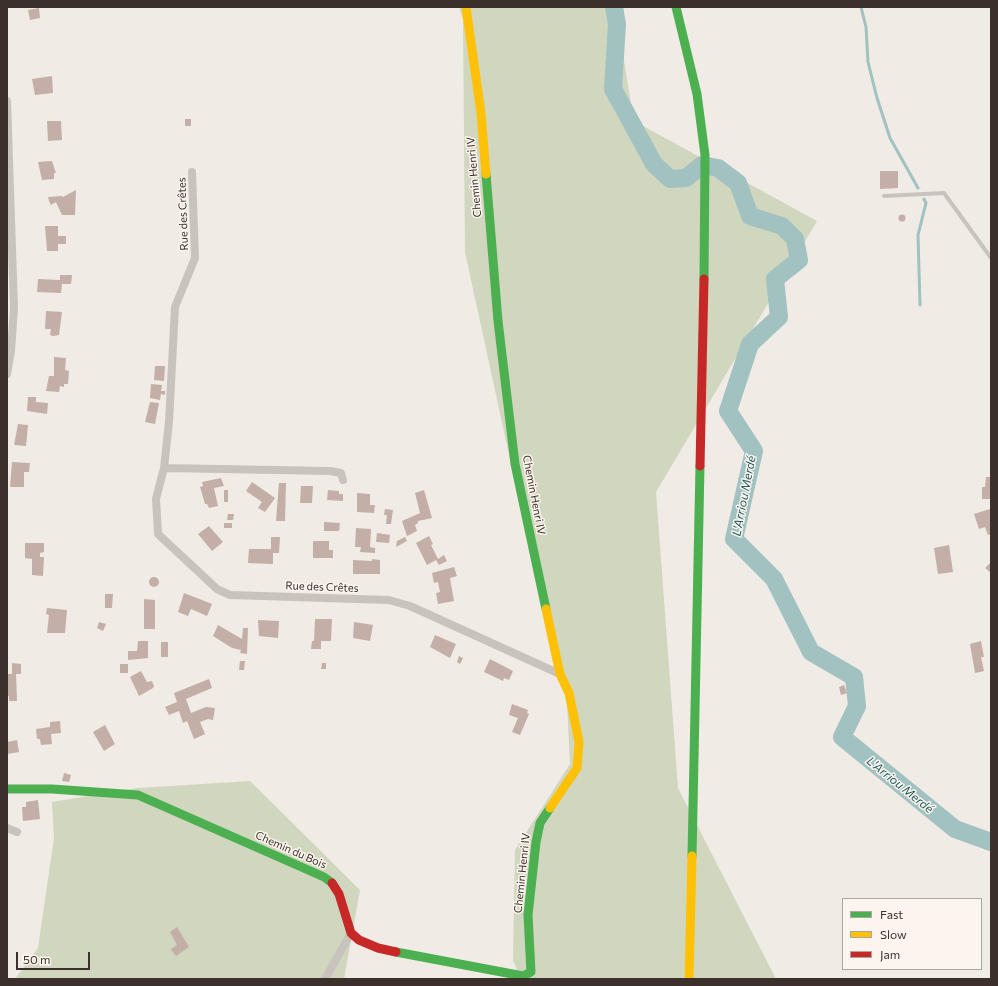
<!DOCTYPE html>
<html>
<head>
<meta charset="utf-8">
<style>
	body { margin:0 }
	#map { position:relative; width:998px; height:986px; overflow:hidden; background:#f0ebe5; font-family:Commissioner,sans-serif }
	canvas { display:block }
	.frame { position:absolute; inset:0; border:8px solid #3b302b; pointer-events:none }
	.legend { position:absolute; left:842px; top:898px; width:140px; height:72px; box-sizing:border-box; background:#fbf5ee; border:1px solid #aea6a0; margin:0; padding:5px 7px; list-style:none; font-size:12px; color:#3b302b }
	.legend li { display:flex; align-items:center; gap:8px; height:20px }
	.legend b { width:20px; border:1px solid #aea6a0 }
	.scale { position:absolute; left:16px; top:952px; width:74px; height:18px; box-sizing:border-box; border:2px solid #3b302b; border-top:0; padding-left:5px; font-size:12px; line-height:14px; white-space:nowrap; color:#3b302b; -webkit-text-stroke:3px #fbf5ee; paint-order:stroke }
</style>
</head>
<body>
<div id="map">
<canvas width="998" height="986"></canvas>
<div class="frame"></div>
<ul class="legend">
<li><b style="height:5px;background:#4caf50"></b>Fast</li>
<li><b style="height:5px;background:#ffc107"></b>Slow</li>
<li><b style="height:5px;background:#c62828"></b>Jam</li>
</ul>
<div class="scale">50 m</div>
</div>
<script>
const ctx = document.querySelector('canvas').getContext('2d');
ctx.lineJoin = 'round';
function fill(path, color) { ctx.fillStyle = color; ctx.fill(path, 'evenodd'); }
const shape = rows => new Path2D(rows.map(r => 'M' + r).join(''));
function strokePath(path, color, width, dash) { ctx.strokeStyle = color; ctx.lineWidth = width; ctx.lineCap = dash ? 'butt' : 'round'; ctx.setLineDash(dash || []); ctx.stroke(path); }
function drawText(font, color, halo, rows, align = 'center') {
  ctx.font = font + ' Commissioner,sans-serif'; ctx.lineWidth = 3; ctx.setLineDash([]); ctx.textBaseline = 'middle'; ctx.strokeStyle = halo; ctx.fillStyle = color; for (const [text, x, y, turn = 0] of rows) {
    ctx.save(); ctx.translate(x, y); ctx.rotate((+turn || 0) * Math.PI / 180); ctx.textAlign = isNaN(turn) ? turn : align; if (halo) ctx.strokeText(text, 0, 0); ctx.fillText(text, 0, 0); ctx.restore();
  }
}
fill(shape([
	[459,7,615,7,634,121,817,221,656,492,678,788,776,979,522,979,513,961,515,850,570,764,567,702,554,662,465,252,463,20],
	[250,781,360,890,344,979,15,979,38,948,54,838,52,802,138,788]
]), '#d1d6bf');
strokePath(shape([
	[861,7,866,27,868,62,877,98,890,138,918,188],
	[920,305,918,235,926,203,924,199]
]), '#a1c2c1', 3);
strokePath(shape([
	[614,7,617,24,613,89,654,164,670,179,686,178,702,165,718,168,738,183,750,216,782,226,795,239,799,260,775,279,779,317,750,344,728,411,754,451,734,539,774,579,811,652,854,677,857,706,842,737,955,829,991,842]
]), '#a1c2c1', 18);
fill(shape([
	[39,8,40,18,30,20,28,10],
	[52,76,53,93,35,95,32,79],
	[185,119,191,119,191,126,185,126],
	[47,121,61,121,62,140,48,141],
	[52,161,56,173,54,173,54,179,42,180,38,162],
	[880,171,898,171,898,188,880,189],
	[76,190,75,215,62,215,56,202,51,205,49,201,48,197,62,196,63,197],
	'898.5 218a3.5 3.5 0 1 1 7 0a3.5 3.5 0 1 1-7 0Z',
	[45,226,58,226,58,236,66,236,66,244,58,244,58,251,47,251],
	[60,275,72,275,71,284,62,284,61,293,37,292,38,279,60,280],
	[46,311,62,312,59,335,53,336,50,335,51,329,45,329],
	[54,357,66,358,65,370,69,371,68,384,64,384,64,387,60,386,59,392,46,391,49,376,54,376],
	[155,366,165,366,164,381,154,380],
	[151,384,162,385,161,391,165,391,165,395,161,394,160,400,150,398],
	[28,397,36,397,36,402,48,403,47,414,27,411],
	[150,402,159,403,155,424,145,422],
	[18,424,28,425,26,446,14,445],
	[12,462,30,463,29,472,24,472,24,487,10,487],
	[986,477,991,477,991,499,982,499,982,487,985,487],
	[221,478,224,486,214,488,218,506,209,508,207,504,205,504,200,487,203,486,202,482],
	[252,482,275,498,265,512,258,508,262,502,246,491],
	[279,483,286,483,285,521,276,521],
	[301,486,313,486,312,503,300,503],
	[224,490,228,490,228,502,224,502],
	[328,490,339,491,339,494,343,494,343,501,327,500],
	[424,490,432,518,418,521,418,523,415,525,417,531,407,536,402,521,420,513,415,493],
	[357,493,370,494,370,505,375,505,374,513,357,512],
	[385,509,393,510,391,524,386,524,387,515,384,515],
	[990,509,991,534,988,535,985,527,979,529,974,514],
	[228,514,234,514,233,520,227,520],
	[324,522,340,523,339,531,324,531],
	[224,523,232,523,232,528,224,528],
	[209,526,223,542,212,551,198,534],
	[356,528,371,529,370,547,375,548,375,553,360,552,361,547,355,547],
	[377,533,390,535,389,543,376,542],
	[429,536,433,544,431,545,438,559,444,555,447,561,439,565,436,560,427,565,416,543],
	[271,537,280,537,279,553,273,553,273,564,248,563,249,549,271,549],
	[405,537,407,541,396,547,397,541],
	[313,541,329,541,329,550,333,550,333,558,313,558],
	[25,543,44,543,44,552,40,553,40,557,44,557,43,576,32,575,32,559,25,558],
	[949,545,953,572,938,574,934,548],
	[372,559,380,560,380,574,353,574,353,560,372,561],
	[991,562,991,571,990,572,985,568],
	[454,567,457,576,450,578,454,601,438,604,436,593,440,592,438,582,434,583,432,573],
	'149 582a5 5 0 1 1 10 0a5 5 0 1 1-10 0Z',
	[184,593,212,604,207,616,191,609,188,616,178,612],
	[105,594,113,594,112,608,105,608],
	[144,599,155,600,155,629,144,629],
	[47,608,67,610,65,633,47,633,49,615,46,614],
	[315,619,332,619,331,641,321,641,321,649,311,649,312,641,314,641],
	[258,620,279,621,278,638,259,636],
	[99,622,106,624,103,631,97,628],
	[354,622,373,625,370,641,353,638],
	[218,625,242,639,243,628,248,628,247,654,240,653,241,650,232,648,213,636],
	[435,635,456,644,450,658,430,647],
	[138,641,148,641,148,658,128,660,128,651,137,651],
	[981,641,984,657,981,657,984,671,975,673,970,644],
	[161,642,168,642,168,657,161,657],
	[459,656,463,658,460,664,457,662],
	[490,659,513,671,509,680,504,678,503,681,484,672],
	[240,661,245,661,244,670,239,670],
	[12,663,21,664,21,674,16,674,17,701,9,701,9,696,7,696,7,674,12,674],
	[322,663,326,663,326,669,321,669],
	[120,664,128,664,128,673,120,673],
	[141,671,147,682,152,681,154,686,153,688,139,696,130,677],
	[209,679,212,688,186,699,191,713,206,707,215,708,213,720,208,719,200,722,205,734,194,739,187,721,183,723,179,711,169,715,165,707,177,702,174,693],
	[844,685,847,693,841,695,839,687],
	[512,704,528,710,527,713,529,714,520,735,512,732,518,718,509,715],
	[60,721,61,733,51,734,52,744,41,745,40,739,37,739,36,729,50,727,50,722],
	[105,725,115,744,104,751,93,732],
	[17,740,19,752,7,754,7,742],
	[64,773,71,775,69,782,62,781],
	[38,800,40,819,23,821,22,807,26,807,26,802],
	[177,927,189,947,176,956,171,949,177,945,170,932]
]), '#c3afa7');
strokePath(shape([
	[884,196,944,193,991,258]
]), '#c9c3be', 4);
strokePath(shape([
	[7,101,14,308,11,351,7,374],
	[192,172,195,258,175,307,169,422,164,468,156,499,158,534,217,589,230,595,389,600,410,606,560,674],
	[164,468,330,471,341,473,343,480],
	[7,828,17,832],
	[325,979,351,933]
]), '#c9c3be', 8);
strokePath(shape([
	[676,7,697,94,705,155,704,279],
	[486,174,498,321,515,464,546,609],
	[7,789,52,789,138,795,324,877,332,883],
	[692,856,700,466],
	[396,952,523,976,531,972,528,915,536,842,540,823,550,808]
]), '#4caf50', 9);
strokePath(shape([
	[466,7,481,113,486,174],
	[546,609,560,674,569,693,579,742,577,768,550,808],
	[689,979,692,856]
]), '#ffc107', 9);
strokePath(shape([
	[700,466,704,279],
	[332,883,339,894,351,933,359,940,378,948,396,952]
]), '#c62828', 9);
drawText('11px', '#3b302b', '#fbf5ee', [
	["Chemin Henri IV",474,177,-95],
	["Rue des Crêtes",183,214,-92],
	["Chemin Henri IV",534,495,79],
	["Rue des Crêtes",322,587,2],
	["Chemin du Bois",291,850,24],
	["Chemin Henri IV",522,873,-84]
]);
drawText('italic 12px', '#1f5a5e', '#fbf5ee', [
	["L'Arriou Merdé",744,496,-79],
	["L'Arriou Merdé",900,785,39]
]);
</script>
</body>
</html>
